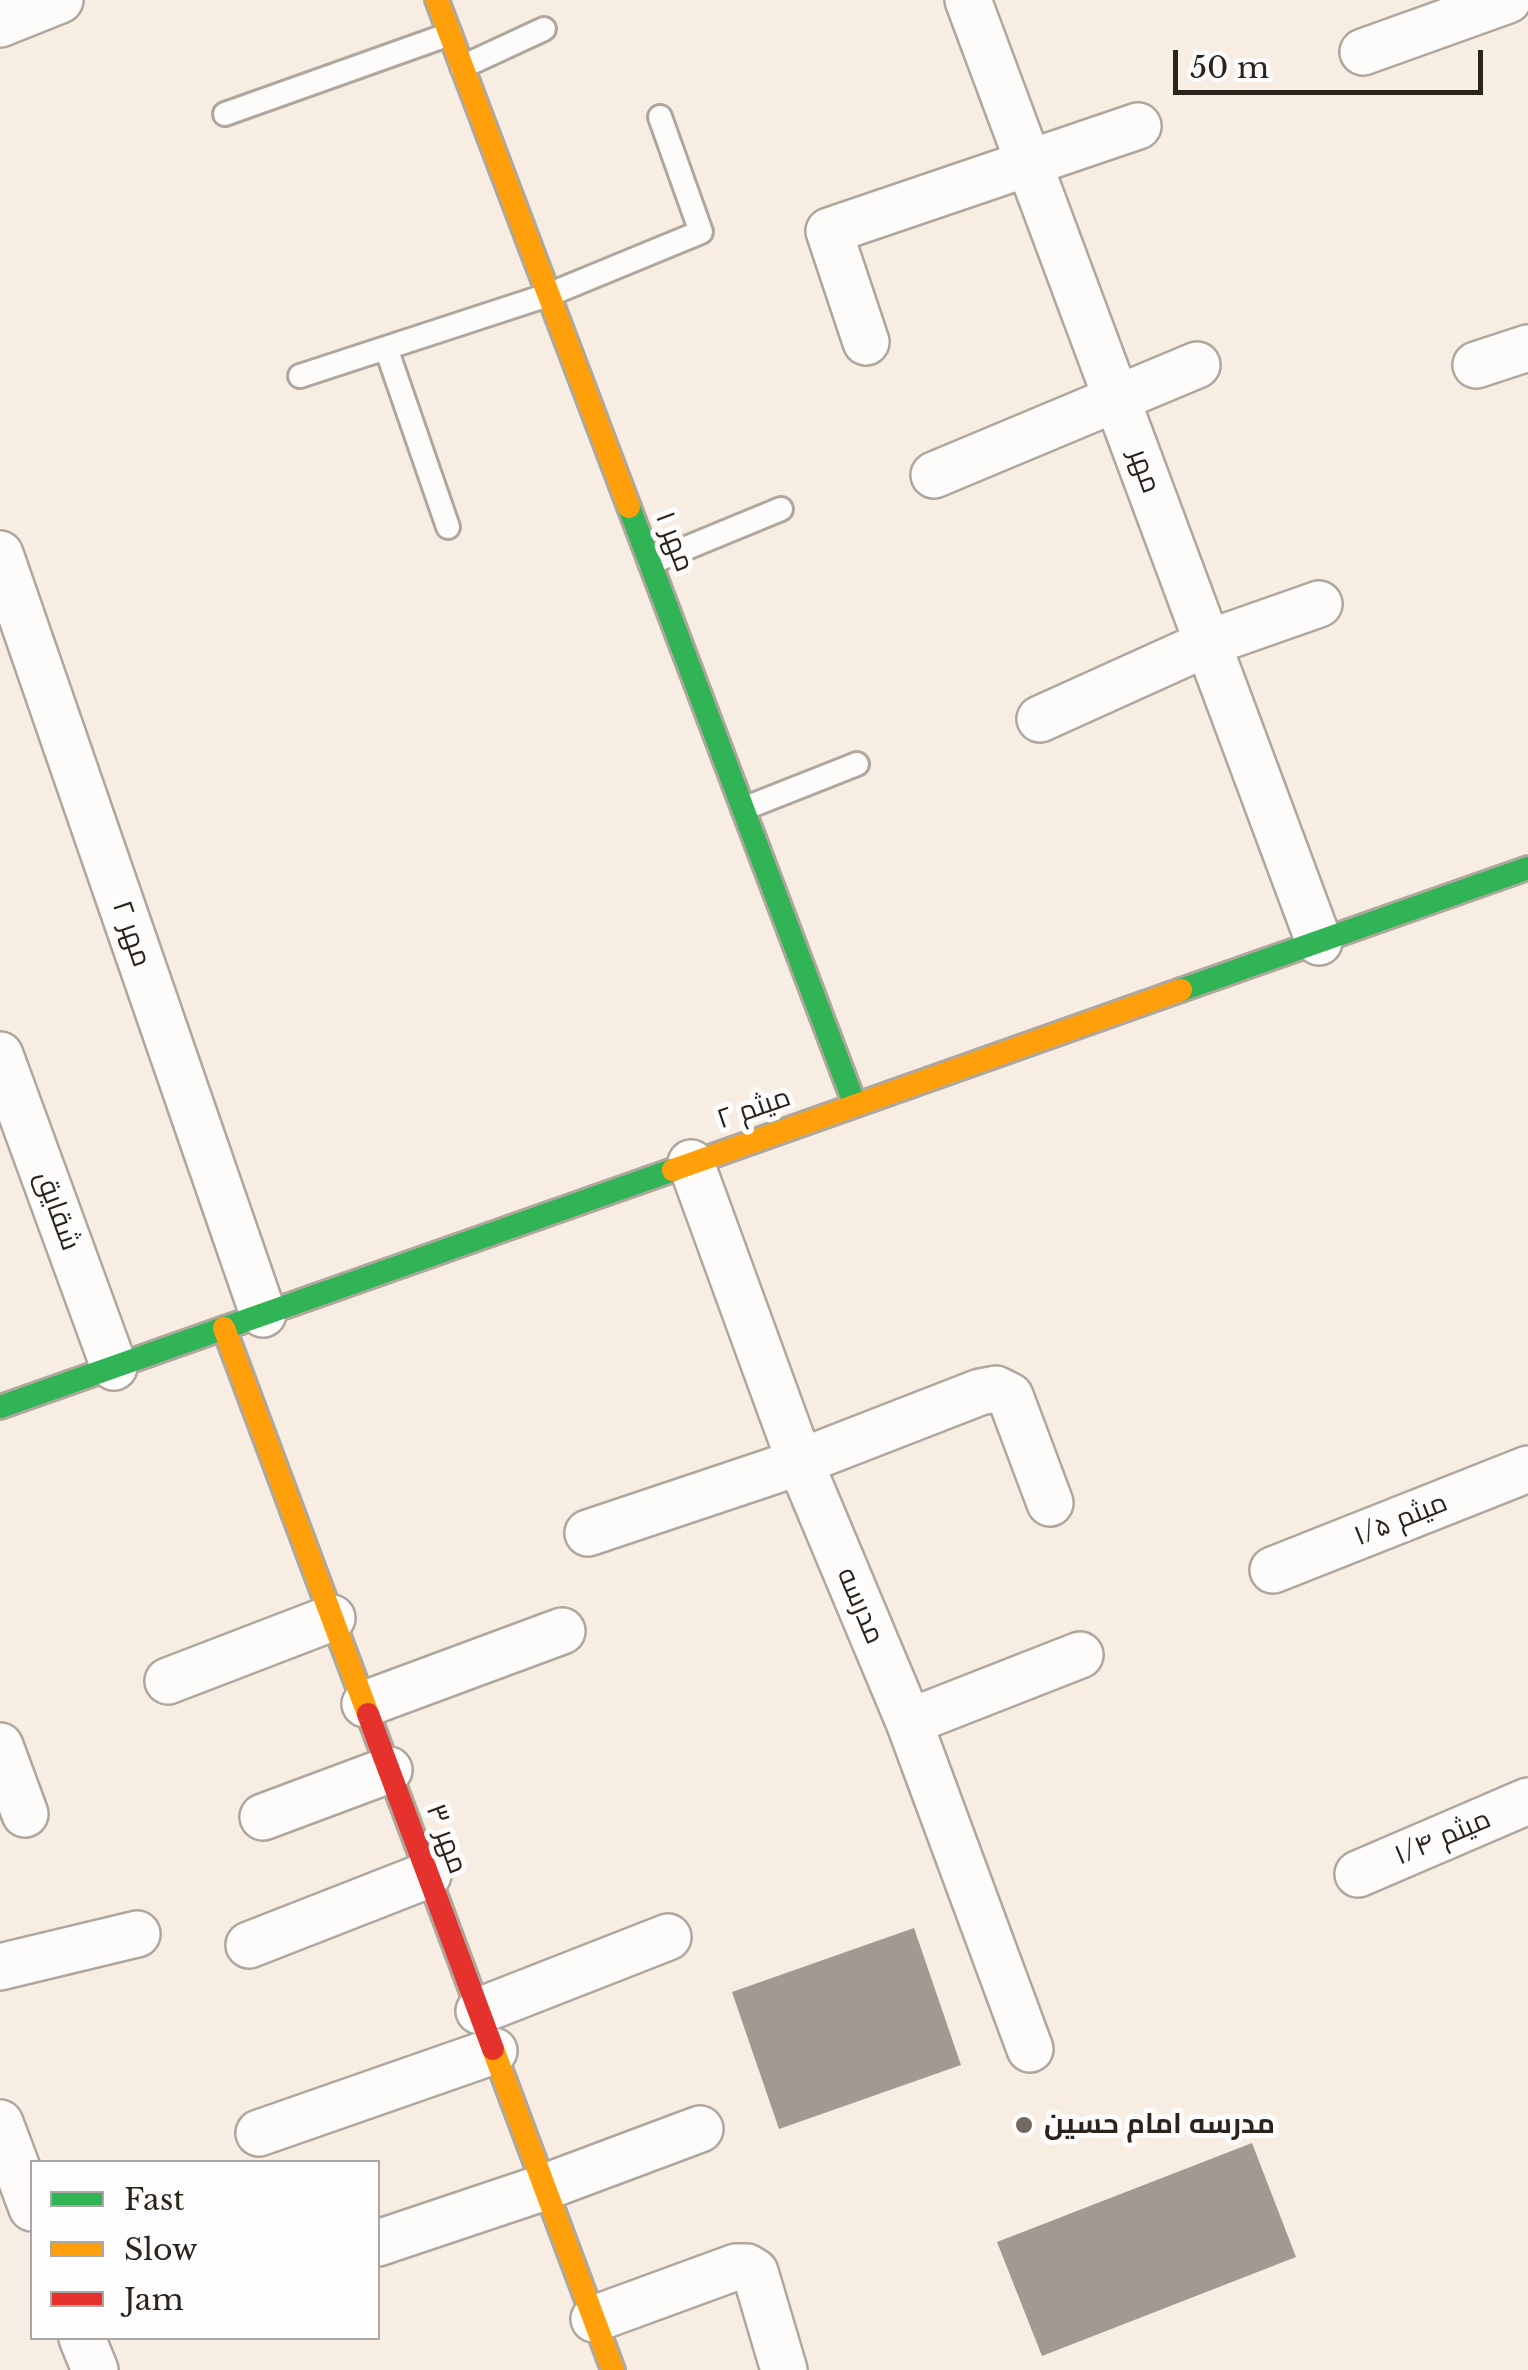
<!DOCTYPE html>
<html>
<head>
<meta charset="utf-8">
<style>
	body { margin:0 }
	#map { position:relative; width:1528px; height:2370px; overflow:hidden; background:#f7ede2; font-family:"Libre Baskerville",serif }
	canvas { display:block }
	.legend { position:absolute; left:30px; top:2160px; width:350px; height:180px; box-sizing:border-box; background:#fdfdfd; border:2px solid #a9a6a3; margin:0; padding:12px 18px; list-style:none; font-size:30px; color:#2c231b }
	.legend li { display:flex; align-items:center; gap:20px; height:50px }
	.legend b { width:50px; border:2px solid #a9a6a3 }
	.scale { position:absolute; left:1173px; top:50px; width:310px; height:45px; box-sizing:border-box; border:5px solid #2c231b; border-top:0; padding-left:12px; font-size:30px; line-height:35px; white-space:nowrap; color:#2c231b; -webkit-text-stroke:8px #fdfdfd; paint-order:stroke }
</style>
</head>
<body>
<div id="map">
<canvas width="1528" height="2370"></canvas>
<ul class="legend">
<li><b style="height:12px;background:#30b455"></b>Fast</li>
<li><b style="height:12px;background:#ff9f0a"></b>Slow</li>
<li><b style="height:12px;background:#e5322d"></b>Jam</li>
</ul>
<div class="scale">50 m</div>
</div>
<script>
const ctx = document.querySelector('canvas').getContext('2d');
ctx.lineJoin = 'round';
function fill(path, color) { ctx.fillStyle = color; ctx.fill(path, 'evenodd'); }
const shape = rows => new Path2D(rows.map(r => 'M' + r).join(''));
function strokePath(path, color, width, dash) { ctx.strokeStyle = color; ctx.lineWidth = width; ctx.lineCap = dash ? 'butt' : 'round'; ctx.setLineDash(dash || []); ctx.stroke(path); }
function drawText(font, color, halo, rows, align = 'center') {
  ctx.font = font + ' "Libre Baskerville",Cairo,serif'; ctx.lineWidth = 10; ctx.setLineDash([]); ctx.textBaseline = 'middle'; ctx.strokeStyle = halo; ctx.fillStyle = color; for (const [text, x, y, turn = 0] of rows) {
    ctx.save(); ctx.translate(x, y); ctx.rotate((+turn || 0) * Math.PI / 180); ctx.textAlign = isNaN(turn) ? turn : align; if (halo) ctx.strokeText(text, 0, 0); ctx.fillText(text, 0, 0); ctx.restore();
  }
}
fill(shape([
	[914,1928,961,2065,779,2129,732,1992],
	[1252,2143,1296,2257,1042,2356,997,2242]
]), '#a29a92');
const lane = shape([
	[462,67,544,29],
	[225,114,450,34],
	[386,348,448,527],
	[300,376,548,295,701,232,660,117],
	[650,563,781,509],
	[743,809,857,764]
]);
const street = shape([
	[968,0,1319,942],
	[0,24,60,0],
	[1363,52,1508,0],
	[866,342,829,231,1138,126],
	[1476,365,1528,348],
	[934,475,1197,365],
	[0,554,263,1314],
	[1040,719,1208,643,1319,604],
	[0,1055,114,1367],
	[691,1163,800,1462,909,1722,1030,2049],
	[588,1533,800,1462,980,1392,996,1389,1010,1396,1050,1503],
	[1273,1570,1528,1469],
	[168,1681,332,1618],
	[365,1704,562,1631],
	[909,1722,1080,1655],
	[0,1746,25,1814],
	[263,1817,389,1770],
	[1358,1874,1528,1801],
	[249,1945,428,1875],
	[0,1967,137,1934],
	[479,2011,668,1937],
	[0,2123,32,2208],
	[259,2133,494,2051],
	[378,2243,545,2187,700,2129],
	[594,2319,736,2267,747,2267,755,2272,784,2370],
	[82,2338,95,2370]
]);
const fast = shape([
	[629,507,855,1105],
	[1181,990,1528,868],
	[0,1407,673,1170]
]);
const slow = shape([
	[437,0,629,507],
	[673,1170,1181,990],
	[224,1328,368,1714],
	[493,2049,613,2370]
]);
const jam = shape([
	[368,1714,493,2049]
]);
strokePath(lane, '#afa79d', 28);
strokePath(street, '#afa79d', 50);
strokePath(fast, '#afa79d', 28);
strokePath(slow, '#afa79d', 28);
strokePath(jam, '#afa79d', 28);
strokePath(lane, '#fefcfb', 22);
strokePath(street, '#fefcfb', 45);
strokePath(fast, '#30b455', 22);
strokePath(slow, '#ff9f0a', 22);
strokePath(jam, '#e5322d', 22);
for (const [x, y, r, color] of [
	[1024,2125,10,"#736a61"]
]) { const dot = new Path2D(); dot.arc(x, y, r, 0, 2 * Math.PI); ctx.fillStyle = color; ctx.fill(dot); strokePath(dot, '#fdfdfd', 4); }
drawText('28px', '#2c231b', '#fdfdfd', [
	["مهر",1144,471,70],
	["مهر ۱",674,542,69],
	["مهر ۲",131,934,71],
	["میثم ۲",754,1109,-19],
	["شقایق",57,1211,70],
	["میثم ۱/۵",1401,1520,-22],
	["مدرسه",860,1606,67],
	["میثم ۱/۴",1443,1838,-23],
	["مهر ۳",446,1839,70]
]);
drawText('bold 28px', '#2c231b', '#fdfdfd', [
	["مدرسه امام حسین",1044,2125]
], 'left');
</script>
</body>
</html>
